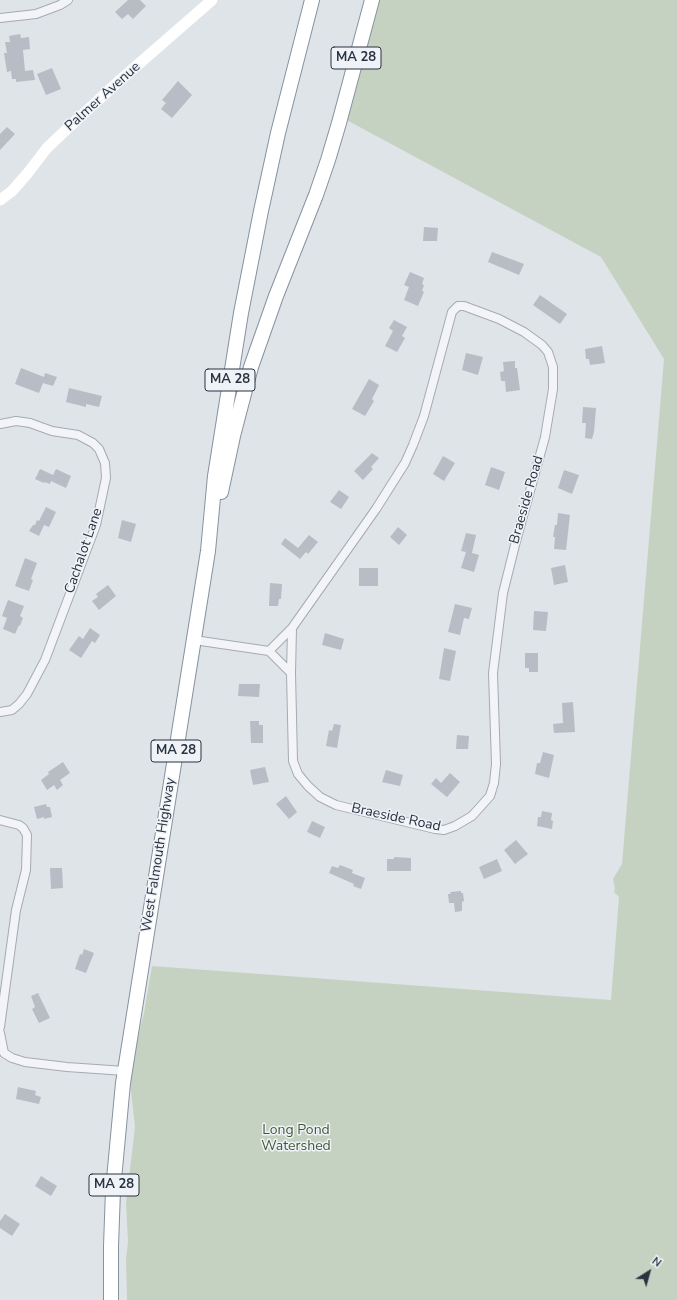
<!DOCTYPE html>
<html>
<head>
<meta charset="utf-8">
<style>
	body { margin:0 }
	#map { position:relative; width:677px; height:1300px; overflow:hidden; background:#dfe4e9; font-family:"Nunito Sans",sans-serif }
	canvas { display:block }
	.north { position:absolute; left:629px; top:1252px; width:40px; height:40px; -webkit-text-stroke:3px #eff2f6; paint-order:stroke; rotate:37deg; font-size:11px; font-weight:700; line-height:16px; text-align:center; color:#283240 }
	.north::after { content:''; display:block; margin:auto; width:14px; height:18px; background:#283240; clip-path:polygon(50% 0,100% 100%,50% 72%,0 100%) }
</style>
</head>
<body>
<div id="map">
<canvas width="677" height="1300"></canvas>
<div class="north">N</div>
</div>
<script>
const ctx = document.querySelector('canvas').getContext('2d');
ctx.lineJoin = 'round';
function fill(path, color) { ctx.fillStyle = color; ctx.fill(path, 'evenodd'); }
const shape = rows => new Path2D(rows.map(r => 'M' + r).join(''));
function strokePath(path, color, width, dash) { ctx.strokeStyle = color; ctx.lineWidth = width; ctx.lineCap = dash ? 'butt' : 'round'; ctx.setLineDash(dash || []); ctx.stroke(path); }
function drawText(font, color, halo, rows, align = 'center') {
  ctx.font = font + ' "Nunito Sans",sans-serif'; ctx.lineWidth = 3; ctx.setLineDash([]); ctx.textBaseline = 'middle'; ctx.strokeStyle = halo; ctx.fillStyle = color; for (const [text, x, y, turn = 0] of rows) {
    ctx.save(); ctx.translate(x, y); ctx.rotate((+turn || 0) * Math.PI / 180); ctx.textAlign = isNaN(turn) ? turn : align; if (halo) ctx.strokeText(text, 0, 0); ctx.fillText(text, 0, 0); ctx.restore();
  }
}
fill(shape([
	[372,0,677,0,677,1300,127,1300,126,1259,128,1242,126,1203,135,1127,129,1072,144,1013,152,966,611,1000,619,897,614,892,615,888,613,879,622,864,664,359,601,257,341,117]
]), '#c6d2c1');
fill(shape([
	[128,0,140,0,146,6,133,19,128,14,122,19,115,12],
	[20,34,21,38,29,37,30,49,23,50,25,71,33,70,35,80,16,82,16,79,12,79,11,71,7,72,4,53,7,53,5,42,10,42,9,36],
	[52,68,61,89,46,95,37,74],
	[178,81,192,95,172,118,161,109,166,103,162,100],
	[7,127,15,134,0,150,0,134],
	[424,227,438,228,437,241,423,241],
	[492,252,524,264,519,275,488,262],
	[410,272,424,278,422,284,424,285,422,291,424,292,418,306,404,300,409,287,404,285],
	[540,295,567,314,560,324,533,305],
	[394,320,407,327,402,336,405,338,397,352,385,346,393,331,389,328],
	[602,346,605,363,590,365,589,359,586,359,585,349],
	[466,353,483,357,478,375,462,370],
	[515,361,515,368,517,368,520,390,506,392,505,381,501,381,500,372,504,371,503,362],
	[21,368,44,377,45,373,57,377,53,386,43,383,39,393,15,384],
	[369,379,379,385,372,399,374,401,365,416,352,409],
	[69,388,102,396,99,407,86,404,86,407,66,402],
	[583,407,596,408,594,432,592,439,585,438,586,423,582,423],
	[372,453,379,458,371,467,373,469,363,480,354,471],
	[443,456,455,463,444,481,433,474],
	[491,467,505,472,499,490,485,485],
	[40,469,53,475,56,469,71,476,66,488,51,481,50,484,45,482,44,483,35,479],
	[564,470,579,475,572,494,558,488],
	[339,490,349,497,341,509,330,502],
	[46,507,56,512,49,527,44,525,39,536,29,531,33,525,35,525,37,520,39,521],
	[558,513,570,515,566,550,554,549,555,537,553,537,555,525,557,525],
	[122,520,136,524,131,542,118,538],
	[398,527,407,535,399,545,390,537],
	[466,533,476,535,472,553,479,555,474,572,461,568,466,552,461,551],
	[309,535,318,542,308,554,306,552,300,559,281,544,285,538,298,548],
	[25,558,37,563,31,579,33,580,29,591,15,586],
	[565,565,568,582,554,585,551,568],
	[359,568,378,568,378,586,359,586],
	[270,583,282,584,281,599,279,599,278,606,269,606],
	[108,585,116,596,99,610,92,601,98,597,96,594],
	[8,600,24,606,20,616,23,618,20,626,19,625,15,634,3,629,7,618,2,616],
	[455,604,472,608,469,619,464,618,460,635,448,632],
	[534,611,548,612,546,631,533,630],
	[90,628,100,635,95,643,92,641,81,658,69,650,79,636,83,639],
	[325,633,344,639,341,650,322,645],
	[444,648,456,651,450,681,439,679],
	[525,653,538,653,538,672,529,672,529,668,525,668],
	[239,684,260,684,259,697,238,696],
	[573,702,575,732,554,733,553,724,563,723,562,703],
	[250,721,259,721,259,725,263,725,263,743,251,743],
	[334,724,341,725,337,748,326,746,329,730,332,731],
	[457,735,469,736,468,749,456,749],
	[543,752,554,755,549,778,535,774,537,763,540,763],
	[63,762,70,773,60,780,63,785,57,790,54,785,47,790,41,780,49,774,48,772],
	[265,767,269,782,253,785,250,770],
	[386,770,403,775,400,786,382,782],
	[450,773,460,782,447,797,431,784,436,778,441,783],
	[286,796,297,812,289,819,276,804],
	[46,804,47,807,50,807,52,817,44,819,44,817,37,819,34,807],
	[542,811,552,813,551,820,553,821,552,829,537,826,538,817,541,817],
	[312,821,325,827,320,838,307,832],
	[516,840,528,854,515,864,504,850],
	[394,857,411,858,411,871,387,871,387,859,394,859],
	[497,859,502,871,484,879,479,867],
	[340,865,353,870,352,873,365,878,361,889,353,886,354,884,329,873,332,866,338,868],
	[50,868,62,868,63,888,51,889],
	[461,891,461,893,463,893,464,901,462,902,462,911,455,912,454,903,449,903,448,894,451,894,450,892],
	[84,949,94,953,86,973,75,969,80,954,82,955],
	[38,993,50,1018,39,1023,32,1009,35,1007,31,996],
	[18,1087,36,1091,35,1095,41,1097,39,1104,16,1099],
	[41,1176,57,1186,51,1196,35,1186],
	[5,1214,20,1224,12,1236,0,1228,0,1221]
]), '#b7bdc5');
const street = shape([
	[0,18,36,14,60,5,68,0],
	[0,424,16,421,30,423,52,431,78,435,93,443,99,449,105,463,106,478,96,525,45,660,27,694,19,704,12,710,0,712],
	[194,640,269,651,291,673,293,761,298,774,308,786,320,797,336,805,435,829,444,830,455,826,472,816,490,796,494,783,496,764,493,673,503,593,515,545,545,437,553,389,553,367,548,352,542,345,524,332,499,319,464,306,458,306,452,312,424,416,413,445,405,463,376,509,292,628,291,673],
	[269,651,292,628],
	[0,820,19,825,23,828,27,835,26,870,16,910,0,1027],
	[0,1033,4,1053,12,1058,25,1062,67,1067,125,1071]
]);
const highway = shape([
	[221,492,233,436,251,367,276,296,316,195,328,160,339,123,372,0],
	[111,1300,111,1246,113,1190,123,1083,208,551,215,476,241,313,261,211,278,133,312,0]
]);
strokePath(street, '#a4abb3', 10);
strokePath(highway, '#87929f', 16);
strokePath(street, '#f2f4f7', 8);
strokePath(shape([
	[0,200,12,191,27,174,47,148,67,129,118,82,212,0]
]), '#fff', 11);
strokePath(highway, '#fff', 14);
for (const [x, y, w] of [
	[356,58,50],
	[230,380,50],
	[176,751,50],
	[114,1185,50]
]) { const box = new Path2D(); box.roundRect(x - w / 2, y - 11, w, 22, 3); ctx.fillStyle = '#eff2f6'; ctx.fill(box); strokePath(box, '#283240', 1); }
drawText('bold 13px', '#283240', null, [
	["MA 28",356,58],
	["MA 28",230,380],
	["MA 28",176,751],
	["MA 28",114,1185]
]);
drawText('14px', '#283240', '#eff2f6', [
	["Palmer Avenue",103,97,-42],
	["Braeside Road",527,500,-74],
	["Cachalot Lane",84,551,-71],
	["Braeside Road",396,818,12],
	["West Falmouth Highway",159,855,-81]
]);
drawText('14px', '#3f5b36', '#eff2f6', [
	["Long Pond",296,1131],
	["Watershed",296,1147]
]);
</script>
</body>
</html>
